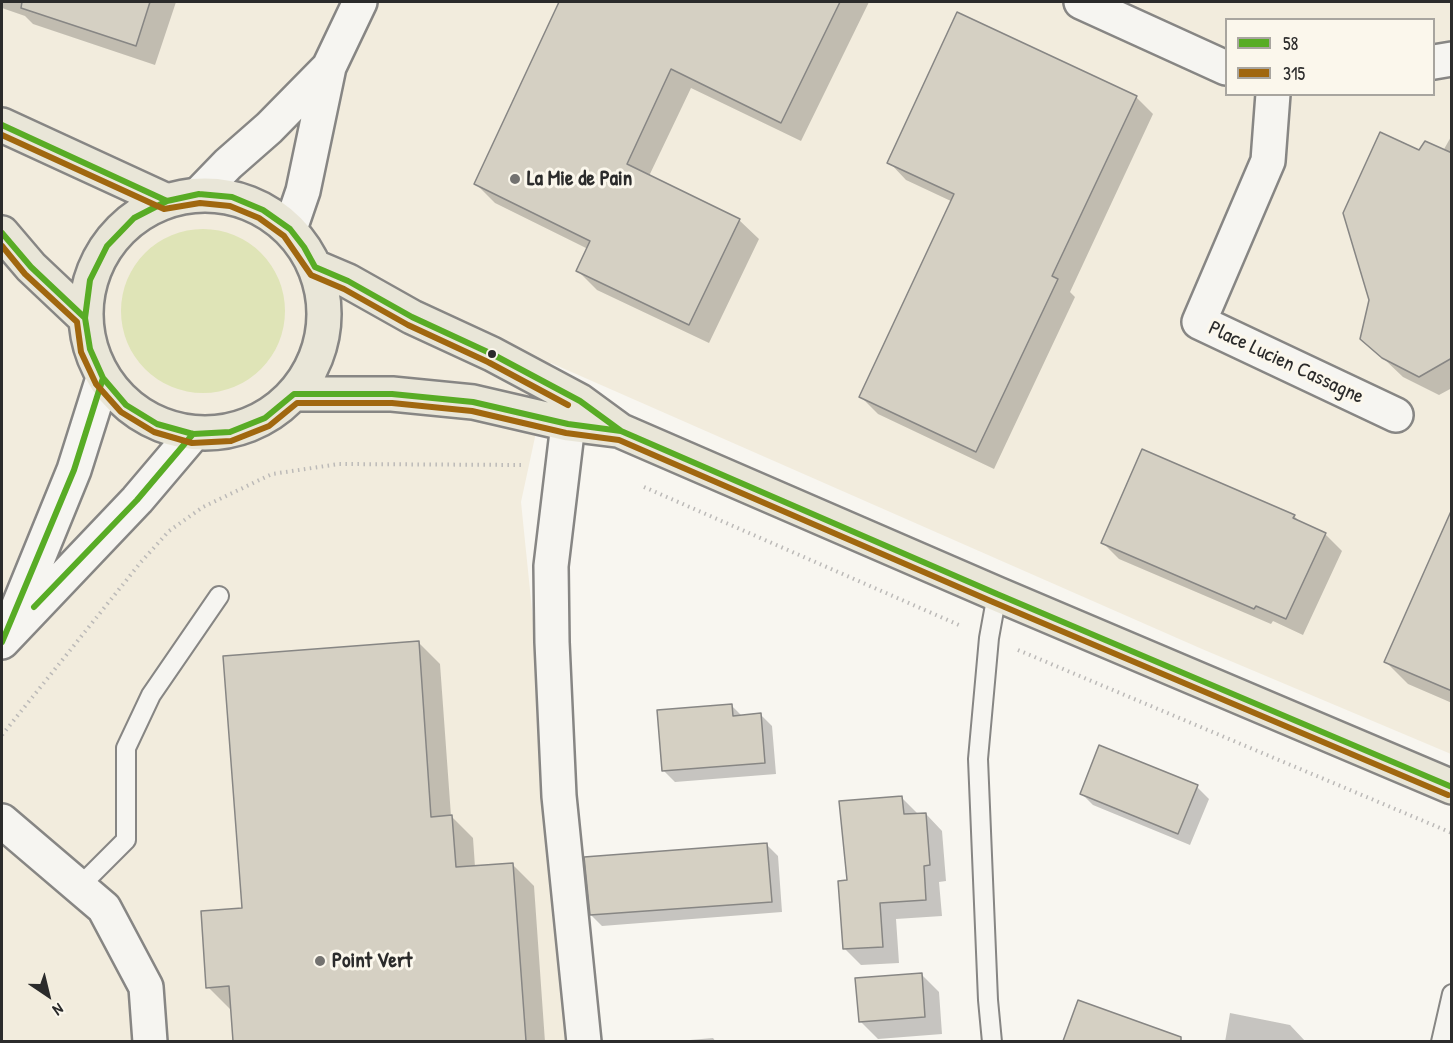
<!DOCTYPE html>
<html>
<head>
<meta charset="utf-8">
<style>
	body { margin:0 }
	#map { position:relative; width:1453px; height:1043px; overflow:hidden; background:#f8f6f0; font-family:"Patrick Hand",sans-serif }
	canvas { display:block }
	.frame { position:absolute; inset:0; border:3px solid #2b2b2b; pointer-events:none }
	.legend { position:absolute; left:1225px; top:18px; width:210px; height:78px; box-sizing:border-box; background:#fbf7ec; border:2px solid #a8a59f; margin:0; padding:8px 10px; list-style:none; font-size:18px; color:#2b2b2b }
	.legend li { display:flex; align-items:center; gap:12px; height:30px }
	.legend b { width:30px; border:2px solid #a8a59f }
	.north { position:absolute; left:18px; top:965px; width:60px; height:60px; -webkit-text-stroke:4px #fbf7ec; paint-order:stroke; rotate:145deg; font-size:16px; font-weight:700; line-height:24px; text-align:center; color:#2b2b2b }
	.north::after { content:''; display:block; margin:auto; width:21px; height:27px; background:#2b2b2b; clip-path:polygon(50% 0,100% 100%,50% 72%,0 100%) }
</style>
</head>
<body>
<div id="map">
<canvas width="1453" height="1043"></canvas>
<div class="frame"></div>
<ul class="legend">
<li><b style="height:8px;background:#58ac25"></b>58</li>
<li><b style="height:8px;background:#a0670f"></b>315</li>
</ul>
<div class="north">N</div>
</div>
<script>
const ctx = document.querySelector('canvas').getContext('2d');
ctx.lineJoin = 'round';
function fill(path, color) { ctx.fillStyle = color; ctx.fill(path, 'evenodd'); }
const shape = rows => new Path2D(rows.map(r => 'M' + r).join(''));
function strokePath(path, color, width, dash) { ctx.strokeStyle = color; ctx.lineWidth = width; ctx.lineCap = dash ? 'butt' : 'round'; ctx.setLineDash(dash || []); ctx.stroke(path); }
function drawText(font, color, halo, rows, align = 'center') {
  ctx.font = font + ' "Patrick Hand",sans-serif'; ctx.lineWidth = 6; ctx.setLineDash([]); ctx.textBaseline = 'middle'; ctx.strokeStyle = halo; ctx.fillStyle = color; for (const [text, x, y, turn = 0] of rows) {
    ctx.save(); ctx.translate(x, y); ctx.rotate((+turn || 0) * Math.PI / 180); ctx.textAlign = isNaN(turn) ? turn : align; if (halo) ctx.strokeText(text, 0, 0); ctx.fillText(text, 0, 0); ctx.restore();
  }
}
fill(shape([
	[2,2,1451,2,1451,754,1202,649,551,363,521,502,576,1041,2,1042],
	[1226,20,1434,20,1434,94,1226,94]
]), '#f2ecdd');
fill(shape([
	'121 311a82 82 0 1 1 164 0a82 82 0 1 1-164 0Z'
]), '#dfe4b7');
fill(shape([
	[2,2,176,2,155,65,33,24,25,16,2,8],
	[561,2,869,2,801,141,691,88,649,176,739,220,759,239,709,343,597,290,578,271,588,249,495,203,476,184],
	[1136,97,1153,114,1070,292,1075,297,994,469,878,414,861,397,953,202,906,180,889,162],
	[1452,135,1452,388,1439,395,1403,377,1362,338,1419,152,1443,151],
	[1452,512,1452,703,1408,684,1386,662],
	[1294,516,1300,522,1325,534,1342,551,1303,635,1273,621,1271,624,1119,559,1103,543],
	[418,642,440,664,451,816,473,838,475,867,512,864,534,886,545,1042,235,1042,233,1009,230,1009,208,987,244,909],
	[732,706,742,716,760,714,772,726,776,774,675,782,663,770],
	[1197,787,1209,799,1190,845,1093,805,1081,793],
	[902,798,919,815,926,814,942,831,946,881,939,882,942,916,896,919,899,963,861,965,845,949,848,882],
	[767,845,778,856,782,912,602,926,591,915],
	[921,974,939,992,942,1034,878,1039,860,1021],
	[1079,1002,1149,1035,1147,1042,1065,1042],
	[1230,1013,1290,1025,1306,1042,1225,1042],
	[713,1038,716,1042,667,1042]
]), '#0003');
const building = shape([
	[22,2,150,2,136,46,21,8,22,2],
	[559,2,840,2,781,123,671,69,627,164,740,219,689,325,576,271,590,241,474,184,559,2],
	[957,12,1137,96,1052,276,1058,279,976,452,859,397,954,194,887,163,957,12],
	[1380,132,1419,150,1425,141,1452,153,1452,358,1419,377,1382,358,1360,339,1369,300,1343,213,1380,132],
	[1142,449,1295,515,1293,518,1326,533,1286,619,1256,606,1254,609,1101,543,1142,449],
	[1452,509,1452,691,1384,662,1452,509],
	[419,641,431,817,452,815,456,867,513,863,526,1041,233,1041,229,986,206,988,201,911,242,908,223,656,419,641],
	[732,704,733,716,761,713,765,763,662,771,657,710,732,704],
	[1099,745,1198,785,1178,834,1080,794,1099,745],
	[902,796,904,814,926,813,930,865,924,866,926,900,880,903,883,947,843,949,838,881,847,880,839,801,902,796],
	[767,843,772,902,590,915,584,857,767,843],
	[922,973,925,1017,859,1022,855,978,922,973],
	[1078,1000,1181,1037,1181,1041,1063,1041,1078,1000]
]);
fill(building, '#d5d0c3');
strokePath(building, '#878684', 1.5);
const lane = shape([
	[79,887,126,840,126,748,151,695,219,596],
	[992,1042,988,1000,978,759,989,638,997,594],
	[1441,1042,1452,994]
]);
const street = shape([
	[1081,2,1226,68],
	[1434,62,1452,59],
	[329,67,360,2],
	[1273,94,1268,161,1199,322,1396,415],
	[199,194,228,164,269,128,329,67,303,191,290,229],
	[568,424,551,566,552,642,559,796,584,1042],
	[14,617,74,470,103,378],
	[2,642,137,500,193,434],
	[2,821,104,908,146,987,150,1042]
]);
const primary = shape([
	[2,125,167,201],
	'86 314a119 119 0 1 1 238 0a119 119 0 1 1-238 0Z',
	[2,233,31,267,85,318],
	[315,267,348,281,412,317,492,354,580,401,621,431,997,594,1452,787],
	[294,394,392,394,473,402,568,424,616,430]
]);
strokePath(lane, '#878684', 22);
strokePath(street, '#878684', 38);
strokePath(primary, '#878684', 38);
strokePath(shape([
	[644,487,959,625],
	[1018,650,1452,833],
	[2,735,141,562,169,531,203,507,272,474,339,464,524,465]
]), '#bcbab8', 4, [1.5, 4.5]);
strokePath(lane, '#f6f5f1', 18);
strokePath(street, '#f6f5f1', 33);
strokePath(primary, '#e9e6d8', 33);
strokePath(shape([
	[2,125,167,201],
	[199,194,232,197,263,210,290,229,304,247,315,267,348,281,412,317,492,354,580,401,621,431,568,424,473,402,392,394,294,394,265,418,230,432,193,434,157,424,126,405,103,378,90,349,85,318,90,280,107,246,134,218,167,201,199,194],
	[2,233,31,267,85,318],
	[621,431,997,594],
	[621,431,997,594],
	[997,594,1452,787],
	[34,607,137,500,193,434],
	[2,642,74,470,103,378]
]), '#58ac25', 6);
strokePath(shape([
	[2,135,164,209,200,203,230,206,259,218,284,236,311,275,344,289,408,325,488,362,568,405],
	[2,246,25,274,77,322,81,352,96,384,121,412,154,432,192,443,231,441,269,426,297,403,392,403,472,411,566,433,619,440,993,602,1448,795]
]), '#a0670f', 6);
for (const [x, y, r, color] of [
	[515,179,6,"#737270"],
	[492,354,5,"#2b2b2b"],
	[320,961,6,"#737270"]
]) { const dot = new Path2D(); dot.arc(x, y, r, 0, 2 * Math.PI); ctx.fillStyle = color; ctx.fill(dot); strokePath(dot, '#fbf7ec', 2); }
drawText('bold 21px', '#2b2b2b', '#fbf7ec', [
	["La Mie de Pain",527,179],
	["Point Vert",332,961]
], 'left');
drawText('21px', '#2b2b2b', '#fbf7ec', [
	["Place Lucien Cassagne",1286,363,25]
]);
</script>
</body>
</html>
